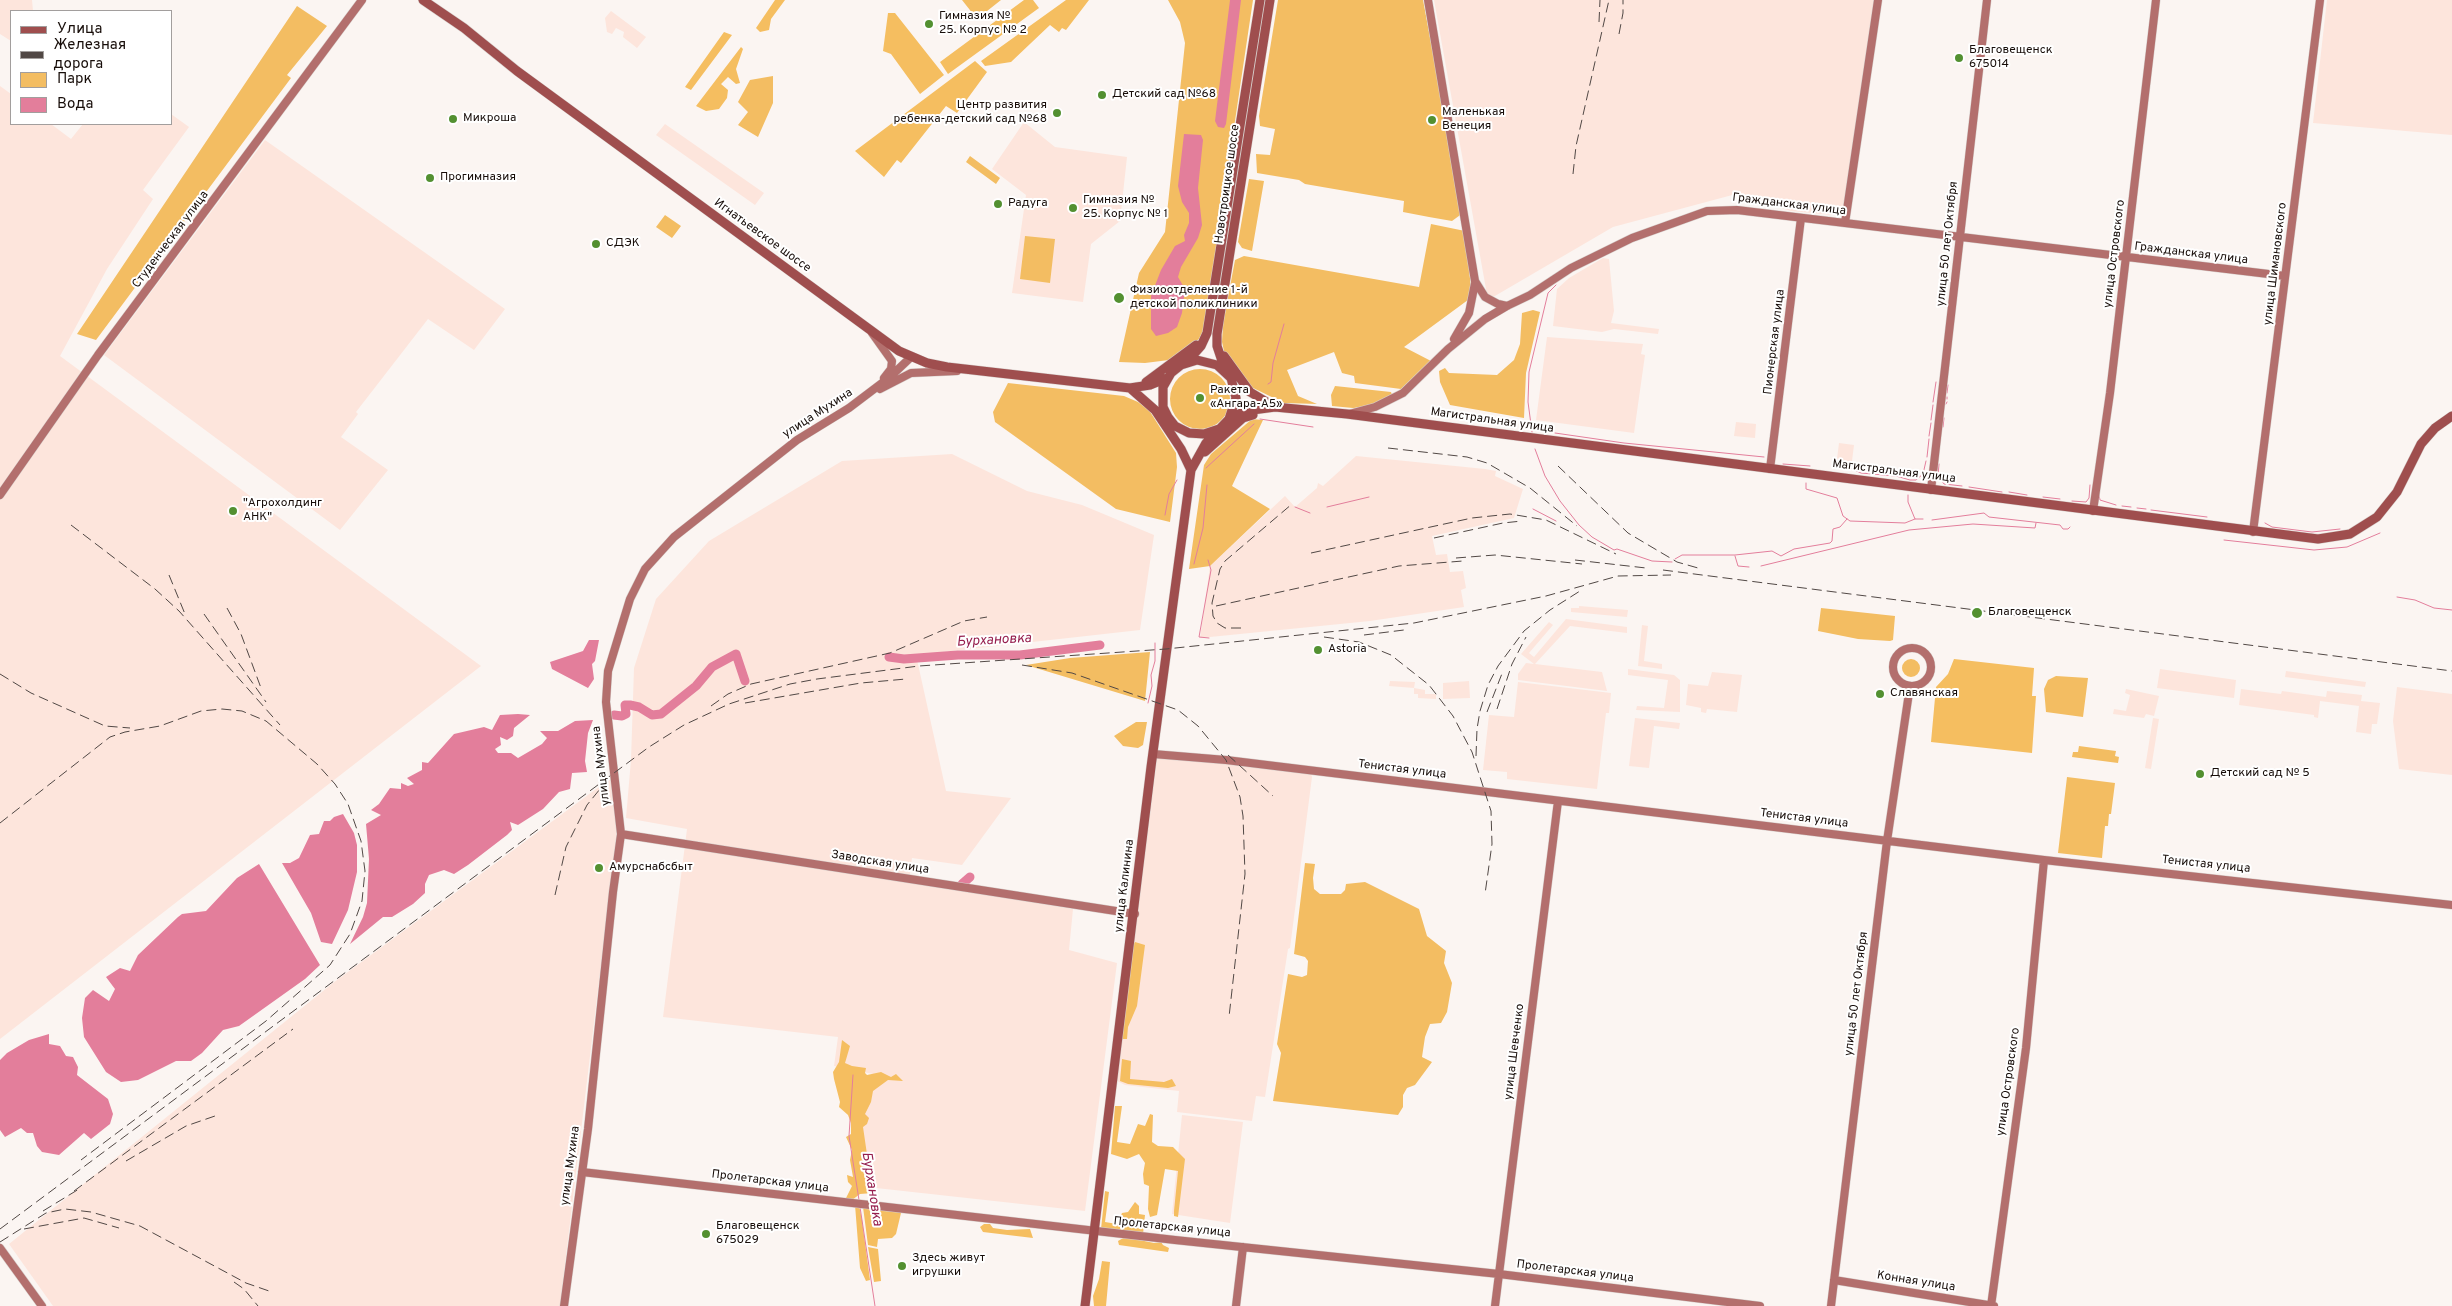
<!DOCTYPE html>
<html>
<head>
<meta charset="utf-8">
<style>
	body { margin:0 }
	#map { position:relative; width:2452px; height:1306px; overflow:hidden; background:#fbf5f2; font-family:Overpass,sans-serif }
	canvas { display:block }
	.legend { position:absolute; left:10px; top:10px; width:162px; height:115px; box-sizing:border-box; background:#fff; border:1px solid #a29e9d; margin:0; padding:6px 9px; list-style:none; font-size:15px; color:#170d09 }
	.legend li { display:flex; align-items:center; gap:10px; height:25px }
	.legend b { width:25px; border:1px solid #a29e9d }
</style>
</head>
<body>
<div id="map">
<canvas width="2452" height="1306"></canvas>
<ul class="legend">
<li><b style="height:6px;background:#9f4e4e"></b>Улица</li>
<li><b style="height:6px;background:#514845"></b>Железная дорога</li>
<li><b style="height:14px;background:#f3bd62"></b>Парк</li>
<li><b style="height:14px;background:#e37e9b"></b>Вода</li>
</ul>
</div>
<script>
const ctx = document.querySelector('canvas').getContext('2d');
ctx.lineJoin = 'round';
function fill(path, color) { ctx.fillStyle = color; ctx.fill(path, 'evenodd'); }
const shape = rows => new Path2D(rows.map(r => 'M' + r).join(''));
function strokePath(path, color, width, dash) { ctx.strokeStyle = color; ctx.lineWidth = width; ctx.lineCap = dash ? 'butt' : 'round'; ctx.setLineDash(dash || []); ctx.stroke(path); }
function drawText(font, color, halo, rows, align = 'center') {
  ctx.font = font + ' Overpass,sans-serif'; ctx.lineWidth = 4; ctx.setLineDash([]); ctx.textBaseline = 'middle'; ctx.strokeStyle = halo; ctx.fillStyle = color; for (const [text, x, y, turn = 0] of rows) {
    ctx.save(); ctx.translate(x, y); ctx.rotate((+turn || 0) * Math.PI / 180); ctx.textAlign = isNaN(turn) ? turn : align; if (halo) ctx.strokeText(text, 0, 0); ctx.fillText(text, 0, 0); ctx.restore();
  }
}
fill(shape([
	[0,0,32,0,33,11,11,11,11,41,0,34],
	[1434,0,1878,0,1843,216,1791,211,1736,194,1613,227,1488,300],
	[2327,0,2452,0,2452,135,2313,123],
	[611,11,646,37,637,48,623,37,624,32,616,28,612,34,607,32,605,18],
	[0,86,11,94,11,124,51,124,71,139,83,124,171,124,171,114,189,127,143,190,153,199,107,269,60,356,481,666,0,1039],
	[1024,122,1055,147,1127,157,1120,221,1091,244,1083,302,1012,293,1026,195,992,169],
	[665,124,764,193,755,205,656,135],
	[265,140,505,309,474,350,428,319,356,412,358,414,341,437,388,470,340,530,104,355],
	[1603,258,1609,259,1614,311,1611,323,1659,329,1658,334,1614,329,1602,332,1553,326,1557,289,1569,278],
	[1547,337,1643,344,1641,354,1645,355,1634,433,1536,420],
	[1736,422,1756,424,1755,438,1734,436],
	[1839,443,1854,445,1851,469,1836,467],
	[952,454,1027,491,1082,505,1154,535,1140,630,916,655,946,791,1011,798,962,865,912,858,909,881,1073,909,1069,950,1117,963,1085,1211,867,1187,856,1131,873,1074,834,1066,838,1037,663,1017,687,829,626,818,631,760,634,668,656,599,709,541,842,461],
	[1356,456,1485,469,1496,471,1495,476,1523,489,1514,518,1432,536,1436,555,1447,554,1450,572,1463,571,1466,588,1461,590,1464,607,1370,621,1200,638,1210,566,1285,496,1295,507,1317,488,1318,483,1323,486],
	[1579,606,1628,610,1627,617,1571,612,1571,608,1579,608],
	[1566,619,1627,627,1627,633,1570,626,1535,664,1602,672,1607,691,1518,680,1518,674,1526,663,1534,664,1521,654,1549,622,1553,625,1529,653,1534,657],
	[1642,625,1648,626,1644,661,1662,664,1662,669,1638,666],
	[1628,669,1674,675,1680,680,1680,712,1636,710,1637,706,1664,708,1668,680,1628,675],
	[2160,669,2236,680,2234,698,2157,688],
	[2286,671,2366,682,2365,687,2285,677],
	[1712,672,1742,675,1737,712,1707,709,1706,713,1701,712,1701,708,1686,705,1688,684,1708,686],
	[1390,681,1415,682,1414,688,1425,690,1425,694,1436,694,1436,699,1418,698,1418,694,1414,694,1414,688,1389,686],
	[1469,681,1470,698,1443,699,1443,683],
	[1518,682,1611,693,1609,713,1606,713,1597,789,1507,779,1507,772,1483,770,1489,715,1514,717],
	[2397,687,2452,694,2452,775,2399,769,2393,721],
	[2126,689,2159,696,2154,716,2146,714,2144,718,2113,714,2114,709,2126,711,2130,695,2125,693],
	[2241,689,2281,694,2282,691,2326,697,2327,691,2362,695,2361,701,2380,703,2377,724,2372,724,2371,734,2356,732,2359,706,2320,701,2318,718,2314,717,2314,715,2239,705],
	[1635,718,1680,723,1679,729,1654,726,1649,768,1629,766],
	[2153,718,2159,719,2151,769,2145,768],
	[1163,755,1311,773,1312,777,1290,948,1288,949,1265,1097,1256,1096,1252,1121,1177,1112,1179,1091,1125,1085,1117,1081,1132,946,1134,940,1157,759],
	[611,778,617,831,560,1306,53,1306,9,1244,333,983],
	[1182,1115,1243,1122,1230,1223,1172,1214]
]), '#fde5dc');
fill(shape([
	[962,0,1001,0,977,19],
	[1168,0,1253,0,1204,329,1199,339,1169,360,1145,363,1119,362,1139,273,1165,232,1185,43,1180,22],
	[1278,0,1423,0,1463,213,1452,221,1429,217,1403,212,1404,201,1305,184,1299,180,1257,173,1256,154,1270,155,1275,129,1260,126,1259,116],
	[297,6,327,26,287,75,291,78,96,340,77,334],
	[773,76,773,103,758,137,738,125,748,112,738,102,750,80],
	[970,156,1000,178,996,184,966,162],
	[1249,179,1264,181,1252,251,1242,248,1238,242],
	[665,215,681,226,672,238,656,227],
	[1431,224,1465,231,1472,297,1404,347,1431,361,1401,389,1355,383,1354,376,1342,373,1334,352,1287,370,1298,396,1317,404,1284,403,1247,385,1224,351,1222,342,1223,324,1235,260,1244,256,1419,287],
	[1025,236,1055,239,1050,283,1020,279],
	[1533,310,1540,312,1526,373,1524,418,1450,405,1440,382,1439,371,1445,368,1449,373,1497,375,1514,360,1520,344,1522,313],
	'1170 399a30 30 0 1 1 60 0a30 30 0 1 1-60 0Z',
	[1008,383,1124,396,1138,402,1149,410,1176,453,1177,467,1170,522,1116,509,995,422,993,412],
	[1335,386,1391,392,1392,395,1372,406,1353,408,1332,406,1331,395],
	[1252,419,1263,420,1232,486,1270,509,1210,566,1189,569,1204,465,1211,454],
	[1821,608,1895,616,1893,640,1890,641,1858,639,1818,631],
	[1150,652,1145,701,1026,665,1070,658],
	'1902 668a9 9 0 1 1 18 0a9 9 0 1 1-18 0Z',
	[2056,676,2088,678,2083,717,2046,712,2044,689,2048,680],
	[1136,722,1147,722,1143,745,1138,748,1123,746,1114,736],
	[2079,746,2116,751,2115,756,2119,757,2118,763,2072,757,2073,752,2078,752],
	[2067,777,2115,783,2111,814,2109,814,2108,826,2105,826,2102,858,2058,853],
	[1305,863,1315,864,1313,878,1314,889,1320,894,1341,894,1345,890,1346,884,1365,882,1419,909,1427,936,1446,951,1444,963,1452,983,1447,1012,1441,1023,1430,1024,1425,1037,1422,1057,1432,1062,1415,1085,1407,1088,1403,1095,1403,1107,1398,1115,1273,1101,1281,1053,1277,1044,1288,974,1302,977,1307,975,1308,961,1305,957,1294,954]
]), '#f3bd62');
fill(shape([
	[775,0,785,0,771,19,769,30,760,32,756,28],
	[1024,0,1033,0,1039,8,948,74,940,62],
	[1066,0,1089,0,1066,30,1062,28,1059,32,1050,25,1011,62,985,66,981,61],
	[888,13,895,13,944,75,920,94,891,54,883,51],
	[724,32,732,35,691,90,685,87],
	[741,47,743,49,736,69,740,83,736,84,728,77,721,84,728,90,727,98,719,109,706,111,696,106],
	[975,61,987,72,957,113,946,106,901,163,897,160,884,177,855,151],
	[1954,659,2034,668,2032,696,2036,696,2032,753,1931,742,1936,687,1948,674],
	[1135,942,1145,945,1137,1006,1128,1027,1127,1039,1121,1039,1132,945],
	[842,1040,850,1046,845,1063,852,1066,866,1068,865,1073,867,1075,881,1072,891,1077,896,1074,903,1081,888,1080,873,1091,871,1102,865,1114,869,1118,867,1124,863,1127,869,1168,872,1172,870,1178,873,1183,873,1193,860,1194,852,1200,846,1198,852,1186,848,1182,847,1175,853,1177,850,1160,852,1150,846,1137,851,1134,851,1123,848,1115,839,1107,840,1102,834,1079,833,1072,839,1062],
	[1122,1059,1131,1061,1130,1079,1164,1082,1172,1079,1176,1086,1168,1088,1128,1084,1120,1081],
	[1115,1106,1122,1106,1117,1142,1130,1144,1138,1124,1145,1126,1150,1114,1153,1115,1152,1142,1158,1146,1173,1147,1185,1159,1178,1217,1174,1216,1174,1211,1178,1171,1165,1169,1157,1215,1150,1217,1148,1209,1149,1186,1144,1184,1143,1174,1145,1163,1139,1154,1127,1159,1111,1154],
	[1105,1191,1109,1192,1105,1222,1117,1224,1122,1213,1128,1212,1135,1202,1139,1206,1139,1214,1145,1215,1143,1234,1101,1229],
	[855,1205,859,1205,862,1220,870,1280,866,1281,860,1268],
	[863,1207,896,1210,901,1213,896,1234,892,1238,878,1239,877,1247,868,1245],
	[984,1224,990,1224,993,1228,1007,1230,1030,1229,1033,1238,983,1232,980,1227],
	[1125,1237,1154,1243,1161,1242,1163,1245,1169,1248,1168,1252,1119,1245,1118,1241],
	[868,1247,878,1249,881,1281,874,1282],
	[1102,1261,1110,1262,1106,1306,1094,1306,1093,1296,1099,1279]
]), '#f5be60');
fill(shape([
	[1230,0,1241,0,1226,124,1224,128,1218,127,1215,121],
	[1184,134,1201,135,1203,140,1198,188,1202,225,1198,238,1181,267,1178,277,1185,289,1182,313,1177,327,1168,333,1156,336,1151,329,1151,296,1161,270,1175,246,1185,241,1184,235,1189,223,1189,213,1182,202,1178,186],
	[589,640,599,640,595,661,592,664,594,679,588,688,552,669,550,662,583,651],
	[518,714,530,715,514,728,513,736,507,740,500,737,501,745,495,749,498,753,511,753,518,758,542,744,547,738,540,731,558,731,575,721,593,720,588,733,585,761,587,772,572,773,570,789,559,792,543,809,518,825,510,822,512,830,507,835,468,865,454,874,444,870,429,875,425,884,425,893,413,904,392,917,383,917,350,944,363,917,367,903,369,859,366,824,381,815,371,810,379,804,390,788,401,789,401,783,408,786,414,784,407,778,422,770,422,762,428,763,454,734,484,727,492,730,500,715],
	[343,814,354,833,357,845,357,872,348,910,332,944,321,942,311,913,282,863,290,863,299,858,310,835,319,834,324,821,330,821,334,817],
	[259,864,320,965,305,979,239,1026,223,1030,202,1053,191,1061,176,1061,138,1080,121,1082,106,1072,84,1037,82,1018,85,998,93,990,109,1001,115,989,106,977,120,968,130,971,138,955,178,917,182,914,206,911,237,878],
	[49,1034,49,1044,60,1046,66,1056,73,1057,78,1067,77,1075,108,1099,113,1114,110,1124,91,1139,84,1133,59,1155,42,1152,37,1146,33,1133,27,1133,21,1128,5,1137,0,1130,0,1060,7,1053,29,1040]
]), '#e37e9b');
strokePath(shape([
	[1268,384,1271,382,1273,363,1284,324],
	[1947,393,1948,385],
	[1947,399,1947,397],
	[1933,402,1936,382],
	[1946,404,1947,402],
	[1260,419,1313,427],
	[1931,420,1933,405],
	[1943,427,1944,418],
	[1532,432,1528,402,1529,372,1548,293,1556,285],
	[1555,433,1624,443,1764,457],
	[1929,436,1931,423],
	[1535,449,1545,476,1560,501,1579,525,1592,537,1614,550,1617,549,1652,561,1672,562],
	[1927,457,1929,439],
	[1783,464,1810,466],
	[1939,464,1938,476,1944,484,1962,486],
	[1837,467,1846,466,1861,473,1896,476,1910,480,1916,480,1923,474,1926,461],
	[1206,468,1254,424],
	[1806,483,1806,489,1837,498,1843,516,1850,521,1905,523,1915,519],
	[1969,487,2002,492],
	[2009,492,2027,495],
	[1908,495,1908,502,1915,519,1923,519],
	[2099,495,2100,500,2116,505],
	[2043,497,2060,499],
	[2072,501,2086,502,2089,498,2090,485],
	[2122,506,2131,507],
	[1295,507,1310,513],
	[1327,507,1369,497],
	[2137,508,2146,509],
	[1533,509,1556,521],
	[2151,510,2207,517],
	[1165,515,1169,494,1177,480],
	[1932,520,1984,513,1989,517,2060,525,2063,529,2068,529,2070,527],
	[2265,523,2272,527,2312,532,2340,529],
	[2224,540,2314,550,2347,547,2380,533],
	[1735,556,1738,566,1749,567],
	[1675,559,1682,555,1735,555,1772,551,1781,556,1794,549,1830,543,1832,541,1833,529,1840,527,1847,519],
	[1208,560,1211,570,1199,637,1209,638],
	[1194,564,1203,528,1207,485],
	[1761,566,1909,530,1973,524,2035,528,2036,523],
	[2397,597,2415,600,2434,608,2452,610],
	[1148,703,1152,686,1151,675,1155,661,1155,643],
	[853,1075,849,1136,859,1200],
	[860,1207,875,1306]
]), '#e37e9b', 1);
strokePath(shape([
	[889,657,904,659,958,655,1020,655,1100,645],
	[614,715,622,716,626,714,625,705,630,705,639,707,652,715,661,714,696,686,712,667,736,654,745,681],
	[962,884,970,877]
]), '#e37e9b', 9);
const secondary = shape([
	[1428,0,1475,281,1485,297,1498,304,1507,306],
	[1845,223,1878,0],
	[872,333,892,361,891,369,884,378],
	[1454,339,1469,313,1475,283],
	[880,389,911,373,957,371],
	[1349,414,1375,407,1403,393,1448,349,1485,319,1507,306,1530,295,1571,268,1632,238,1707,211,1737,210,2285,276],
	[1770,469,1801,218],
	[1931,490,1987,0],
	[0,495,98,355,362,0],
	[2093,511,2110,393,2156,0],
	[2253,532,2320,0],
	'1893 667a19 19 0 1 1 38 0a19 19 0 1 1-38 0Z',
	[1153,754,1226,760,2044,860,2452,905],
	[621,834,1135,914],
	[582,1172,1175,1240,1499,1274,1760,1306],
	[0,1248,42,1306],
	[1834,1280,1994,1306],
	[564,1306,588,1129,613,892,621,834,606,702,608,671,630,599,645,569,674,537,797,440,849,408,890,377,911,357],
	[1236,1306,1243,1247],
	[1495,1306,1558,801],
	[1831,1306,1887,841,1910,686],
	[1991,1306,2026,1048,2044,860]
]);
const primary = shape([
	[423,0,464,28,517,71,899,351,927,363,947,367,1130,388,1150,385,1167,378],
	[1224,356,1250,392,1275,407],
	[1187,362,1201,346,1207,333,1260,0],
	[1225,370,1217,346,1217,334,1270,0],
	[1146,382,1196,345],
	[1130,388,1155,410,1181,449,1191,470],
	[1229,419,1245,411,1275,407,1347,414,2318,539,2350,534,2377,517,2397,492,2421,444,2435,428,2452,416],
	[1205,452,1243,418,1253,415],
	[1085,1306,1151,767,1191,470,1206,443,1229,419,1236,398,1231,378,1217,365,1197,360,1181,365,1171,373,1163,387,1163,407,1168,417,1175,426,1189,433,1204,434,1219,429]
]);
strokePath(secondary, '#d7d0cd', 9);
strokePath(primary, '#d7d0cd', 10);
strokePath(secondary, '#b36f6d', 8);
strokePath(primary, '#9f4e4e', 9);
strokePath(shape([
	[1599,22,1600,0],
	[1619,34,1623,13,1623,0],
	[1573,174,1576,146,1609,0],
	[1388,448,1467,457,1487,463,1530,488,1577,526],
	[1558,466,1628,533,1677,562,1698,568],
	[71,525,155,589,179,611,280,725],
	[1434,538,1503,523,1522,521],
	[1311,553,1472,518,1510,514,1546,520,1616,554],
	[1456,558,1495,555,1582,564],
	[1575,560,1646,568],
	[1663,570,2452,671],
	[169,575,185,614],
	[1216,606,1399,566,1463,561],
	[227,608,241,634,261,688],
	[204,614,266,702],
	[1241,628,1225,628,1217,623,1213,616,1212,603,1220,569,1225,561,1292,504],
	[1364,635,1404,630],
	[1324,637,1359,642,1391,655,1429,685,1453,716,1472,752,1491,811,1492,844,1485,894],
	[1022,665,1072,673,1178,710,1198,726,1226,760,1240,797,1243,816,1245,874,1229,1017],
	[0,674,31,693,105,726,130,728],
	[745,703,861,683,906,679],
	[711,706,728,694,751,684,890,653,964,621,987,617],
	[1497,709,1512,664,1526,637],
	[1487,712,1503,671],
	[1228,755,1273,796],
	[1476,756,1477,729,1480,711,1488,685,1498,666,1524,631,1550,610,1580,591],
	[0,823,110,737,125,732,160,726,201,711,222,709,242,711,266,721,317,764,335,784,348,804,361,841,365,871,362,901,350,934,330,965,266,1021,81,1160],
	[555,895,566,847,587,805,600,789],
	[126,1161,186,1126,215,1116],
	[74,1191,293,1029],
	[43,1211,79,1189],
	[0,1229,649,747,684,725,729,704,790,684,817,679,919,666,1166,649,1414,623,1546,596,1618,576,1671,575],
	[24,1229,84,1218,119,1228],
	[0,1242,46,1213,65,1209,91,1212,140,1226,246,1283,269,1291],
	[234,1282,244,1289,258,1306]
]), '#514845', 1, [10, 5]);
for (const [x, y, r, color] of [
	[929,24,5,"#539031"],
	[1959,58,5,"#539031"],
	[1102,95,5,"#539031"],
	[1057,113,5,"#539031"],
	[453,119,5,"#539031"],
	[1432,120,5,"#539031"],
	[430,178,5,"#539031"],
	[998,204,5,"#539031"],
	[1073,208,5,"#539031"],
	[596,244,5,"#539031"],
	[1119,298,6,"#539031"],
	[1200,398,5,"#539031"],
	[233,511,5,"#539031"],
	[1977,613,6,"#539031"],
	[1318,650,5,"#539031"],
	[1880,694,5,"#539031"],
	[2200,774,5,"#539031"],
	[599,868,5,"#539031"],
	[706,1234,5,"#539031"],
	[902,1266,5,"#539031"]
]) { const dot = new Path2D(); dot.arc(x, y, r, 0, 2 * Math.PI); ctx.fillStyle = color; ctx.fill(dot); strokePath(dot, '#fff', 2); }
drawText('12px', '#170d09', '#fff', [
	["Гимназия №",939,17],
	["25. Корпус № 2",939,31],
	["Благовещенск",1969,51],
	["675014",1969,65],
	["Детский сад №68",1112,95],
	["Центр развития",1047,106,"right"],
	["ребенка-детский сад №68",1047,120,"right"],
	["Маленькая",1442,113],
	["Венеция",1442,127],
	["Микроша",463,119],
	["Прогимназия",440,178],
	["Гимназия №",1083,201],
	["25. Корпус № 1",1083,215],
	["Радуга",1008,204],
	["СДЭК",606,244],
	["Физиоотделение 1-й",1130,291],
	["детской поликлиники",1130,305],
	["Ракета",1210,391],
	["«Ангара-А5»",1210,405],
	["\"Агрохолдинг",243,504],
	["АНК\"",243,518],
	["Благовещенск",1988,613],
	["Astoria",1328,650],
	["Славянская",1890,694],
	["Детский сад № 5",2210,774],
	["Амурснабсбыт",609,868],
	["Благовещенск",716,1227],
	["675029",716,1241],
	["Здесь живут",912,1259],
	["игрушки",912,1273]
], 'left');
drawText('12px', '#170d09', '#fff', [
	["Новотроицкое шоссе",1228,184,-82],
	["Гражданская улица",1789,205,7],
	["Игнатьевское шоссе",762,236,36],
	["Студенческая улица",171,240,-53],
	["улица 50 лет Октября",1948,244,-84],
	["улица Островского",2115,254,-83],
	["Гражданская улица",2191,254,7],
	["улица Шимановского",2276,264,-83],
	["Пионерская улица",1775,342,-83],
	["улица Мухина",818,414,-33],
	["Магистральная улица",1492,421,8],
	["Магистральная улица",1894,472,7],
	["улица Мухина",602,766,-97],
	["Тенистая улица",1402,770,7],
	["Тенистая улица",1804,819,7],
	["Заводская улица",880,863,9],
	["Тенистая улица",2206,865,6],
	["улица Калинина",1125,886,-83],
	["улица 50 лет Октября",1857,994,-83],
	["улица Шевченко",1515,1052,-83],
	["улица Островского",2009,1082,-82],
	["улица Мухина",571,1166,-82],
	["Пролетарская улица",770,1182,7],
	["Пролетарская улица",1172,1228,6],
	["Пролетарская улица",1575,1272,7],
	["Конная улица",1916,1282,9]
]);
drawText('italic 14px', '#961f4e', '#fff', [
	["Бурхановка",994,641,-3],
	["Бурхановка",871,1189,81]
]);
</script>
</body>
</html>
